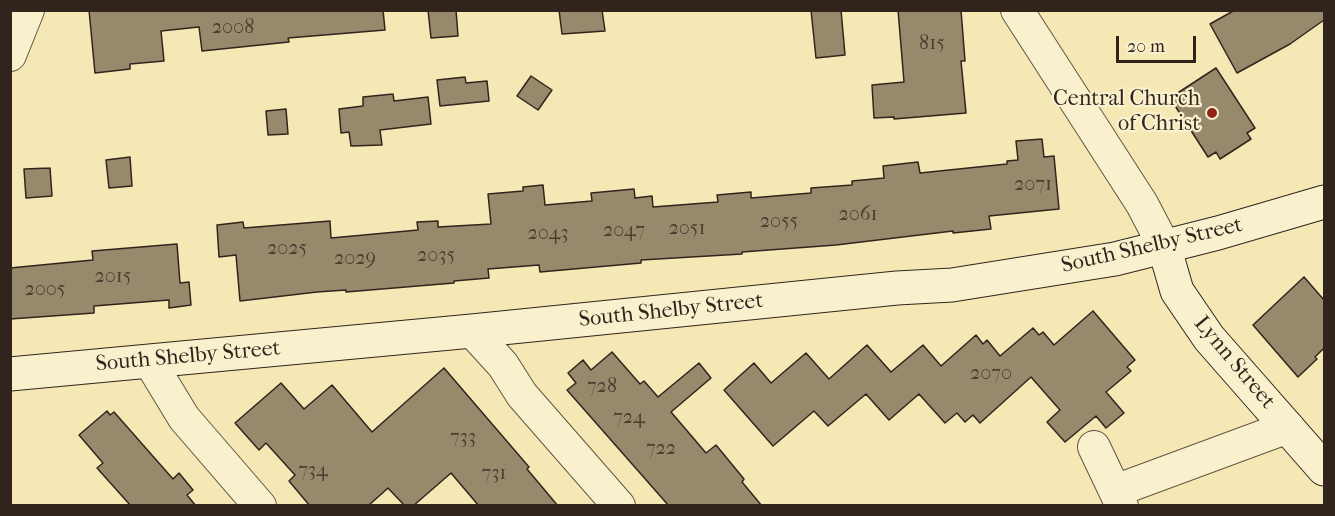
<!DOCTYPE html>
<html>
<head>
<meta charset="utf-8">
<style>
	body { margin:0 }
	#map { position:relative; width:1335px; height:516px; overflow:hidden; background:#f6e8b4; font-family:"IM FELL French Canon",serif }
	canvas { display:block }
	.frame { position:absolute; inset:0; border:12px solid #31241d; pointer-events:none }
	.scale { position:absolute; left:1116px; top:36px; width:80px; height:27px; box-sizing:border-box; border:3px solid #31241d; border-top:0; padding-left:8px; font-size:18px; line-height:21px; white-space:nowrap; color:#31241d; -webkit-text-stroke:4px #f9f0ce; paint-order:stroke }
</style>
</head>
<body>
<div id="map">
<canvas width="1335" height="516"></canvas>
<div class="frame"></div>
<div class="scale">20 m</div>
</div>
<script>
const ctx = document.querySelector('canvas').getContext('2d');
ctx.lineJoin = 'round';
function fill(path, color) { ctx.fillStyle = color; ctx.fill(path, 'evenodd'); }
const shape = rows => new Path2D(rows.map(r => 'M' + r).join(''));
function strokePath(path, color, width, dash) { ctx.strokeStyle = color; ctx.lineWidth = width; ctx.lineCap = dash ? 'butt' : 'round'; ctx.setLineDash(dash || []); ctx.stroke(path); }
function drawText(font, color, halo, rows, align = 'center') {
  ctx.font = font + ' "IM FELL French Canon",serif'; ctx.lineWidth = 4.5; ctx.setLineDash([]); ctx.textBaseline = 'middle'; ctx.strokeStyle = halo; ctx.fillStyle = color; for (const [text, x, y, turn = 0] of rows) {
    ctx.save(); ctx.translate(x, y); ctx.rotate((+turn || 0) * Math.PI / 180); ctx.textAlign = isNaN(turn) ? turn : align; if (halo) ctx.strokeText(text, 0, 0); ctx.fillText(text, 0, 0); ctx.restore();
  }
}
const building = shape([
	[89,10,383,10,385,30,288,38,289,42,202,51,199,27,161,31,164,61,130,64,130,69,95,73,89,10],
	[428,10,456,10,458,36,431,38,428,10],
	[559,10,602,10,605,31,562,34,559,10],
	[811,10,841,10,845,55,816,58,811,10],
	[898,10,961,10,965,61,961,61,966,113,894,119,894,117,874,118,872,85,904,82,898,10],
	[1235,10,1324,10,1324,20,1290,44,1237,73,1210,24,1235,10],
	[1216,68,1255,128,1247,133,1251,139,1220,159,1216,152,1208,157,1170,98,1216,68],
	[531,76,552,90,538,110,517,96,531,76],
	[465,77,466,83,487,81,489,101,440,106,437,80,465,77],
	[393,94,394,101,428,97,431,124,380,130,382,145,351,146,349,132,341,133,339,109,363,106,363,97,393,94],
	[286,109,288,134,268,135,266,111,286,109],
	[1042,139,1044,157,1054,156,1059,209,989,216,991,229,953,233,953,231,836,245,742,252,742,254,641,260,641,263,540,272,539,265,488,269,489,278,454,281,454,283,346,292,346,290,317,292,240,301,236,255,219,257,217,225,243,222,244,228,330,221,331,238,418,230,417,222,438,221,438,227,491,224,488,194,523,191,523,187,543,185,545,205,592,201,591,193,634,189,635,198,652,196,653,207,718,202,717,195,751,192,751,198,811,193,811,188,852,185,852,181,884,178,883,166,918,162,920,173,1007,164,1007,161,1018,160,1016,141,1042,139],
	[130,157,132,186,109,188,106,160,130,157],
	[50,168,52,196,26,198,24,169,50,168],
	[177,244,180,283,189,282,191,305,169,308,169,300,94,306,94,313,10,319,10,268,93,260,92,251,177,244],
	[1304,277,1324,300,1324,348,1315,357,1317,359,1298,377,1253,325,1304,277],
	[1093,311,1135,360,1127,367,1131,371,1106,392,1124,413,1106,428,1096,416,1065,442,1047,422,1060,410,1031,377,980,423,973,415,965,422,957,413,945,423,919,394,889,420,866,394,828,426,814,411,773,446,724,390,754,363,771,383,806,353,829,379,867,345,891,372,923,345,941,366,976,335,983,344,987,340,1000,356,1033,328,1039,335,1043,332,1054,345,1093,311],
	[612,352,640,384,644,381,658,397,699,363,711,378,671,412,706,453,716,445,744,479,742,482,762,506,669,506,567,390,576,383,568,373,583,360,591,370,612,352],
	[444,368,529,467,527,469,558,506,479,506,451,473,413,506,405,506,388,488,368,506,310,506,289,481,295,475,266,443,259,450,235,423,281,383,304,409,332,385,372,432,444,368],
	[107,411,110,415,114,412,173,479,179,473,193,490,187,495,196,506,131,506,97,468,103,463,79,435,107,411]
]);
fill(building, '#978a6c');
strokePath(building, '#31241d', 1.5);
const minor = shape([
	[1017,10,1142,204,1164,246],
	[10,55,28,10],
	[472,331,503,365,522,395,619,506],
	[150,362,184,418,260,506],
	[1094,447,1122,506],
	[1115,491,1288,427]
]);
const secondary = shape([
	[1164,246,1177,291,1209,338,1324,469],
	[10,374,472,331,897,288,952,285,1115,259,1218,233,1324,202]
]);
strokePath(minor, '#625543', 34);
strokePath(secondary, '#31241d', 35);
strokePath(minor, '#f9f0ce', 32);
strokePath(secondary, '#f9f0ce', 33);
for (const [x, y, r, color] of [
	[1212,113,6,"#8f2418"]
]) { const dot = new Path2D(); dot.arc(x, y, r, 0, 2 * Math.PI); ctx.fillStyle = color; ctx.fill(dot); strokePath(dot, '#f9f0ce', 2); }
drawText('20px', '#4a3e31', null, [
	["2008",233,28],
	["815",932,44],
	["2071",1033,185],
	["2061",858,215],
	["2055",779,222],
	["2051",687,229],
	["2047",624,231],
	["2043",548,234],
	["2025",287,249],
	["2035",436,256],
	["2029",355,259],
	["2015",113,277],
	["2005",45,290],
	["2070",991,374],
	["728",602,387],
	["724",629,418],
	["733",463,438],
	["722",661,449],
	["734",313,471],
	["731",494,474]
]);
drawText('22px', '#31241d', '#f9f0ce', [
	["Central Church",1200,100],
	["of Christ",1200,125]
], 'right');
drawText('22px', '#31241d', '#f9f0ce', [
	["South Shelby Street",1152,246,-13],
	["South Shelby Street",671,311,-6],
	["South Shelby Street",188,357,-5],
	["Lynn Street",1234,363,50]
]);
</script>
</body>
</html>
